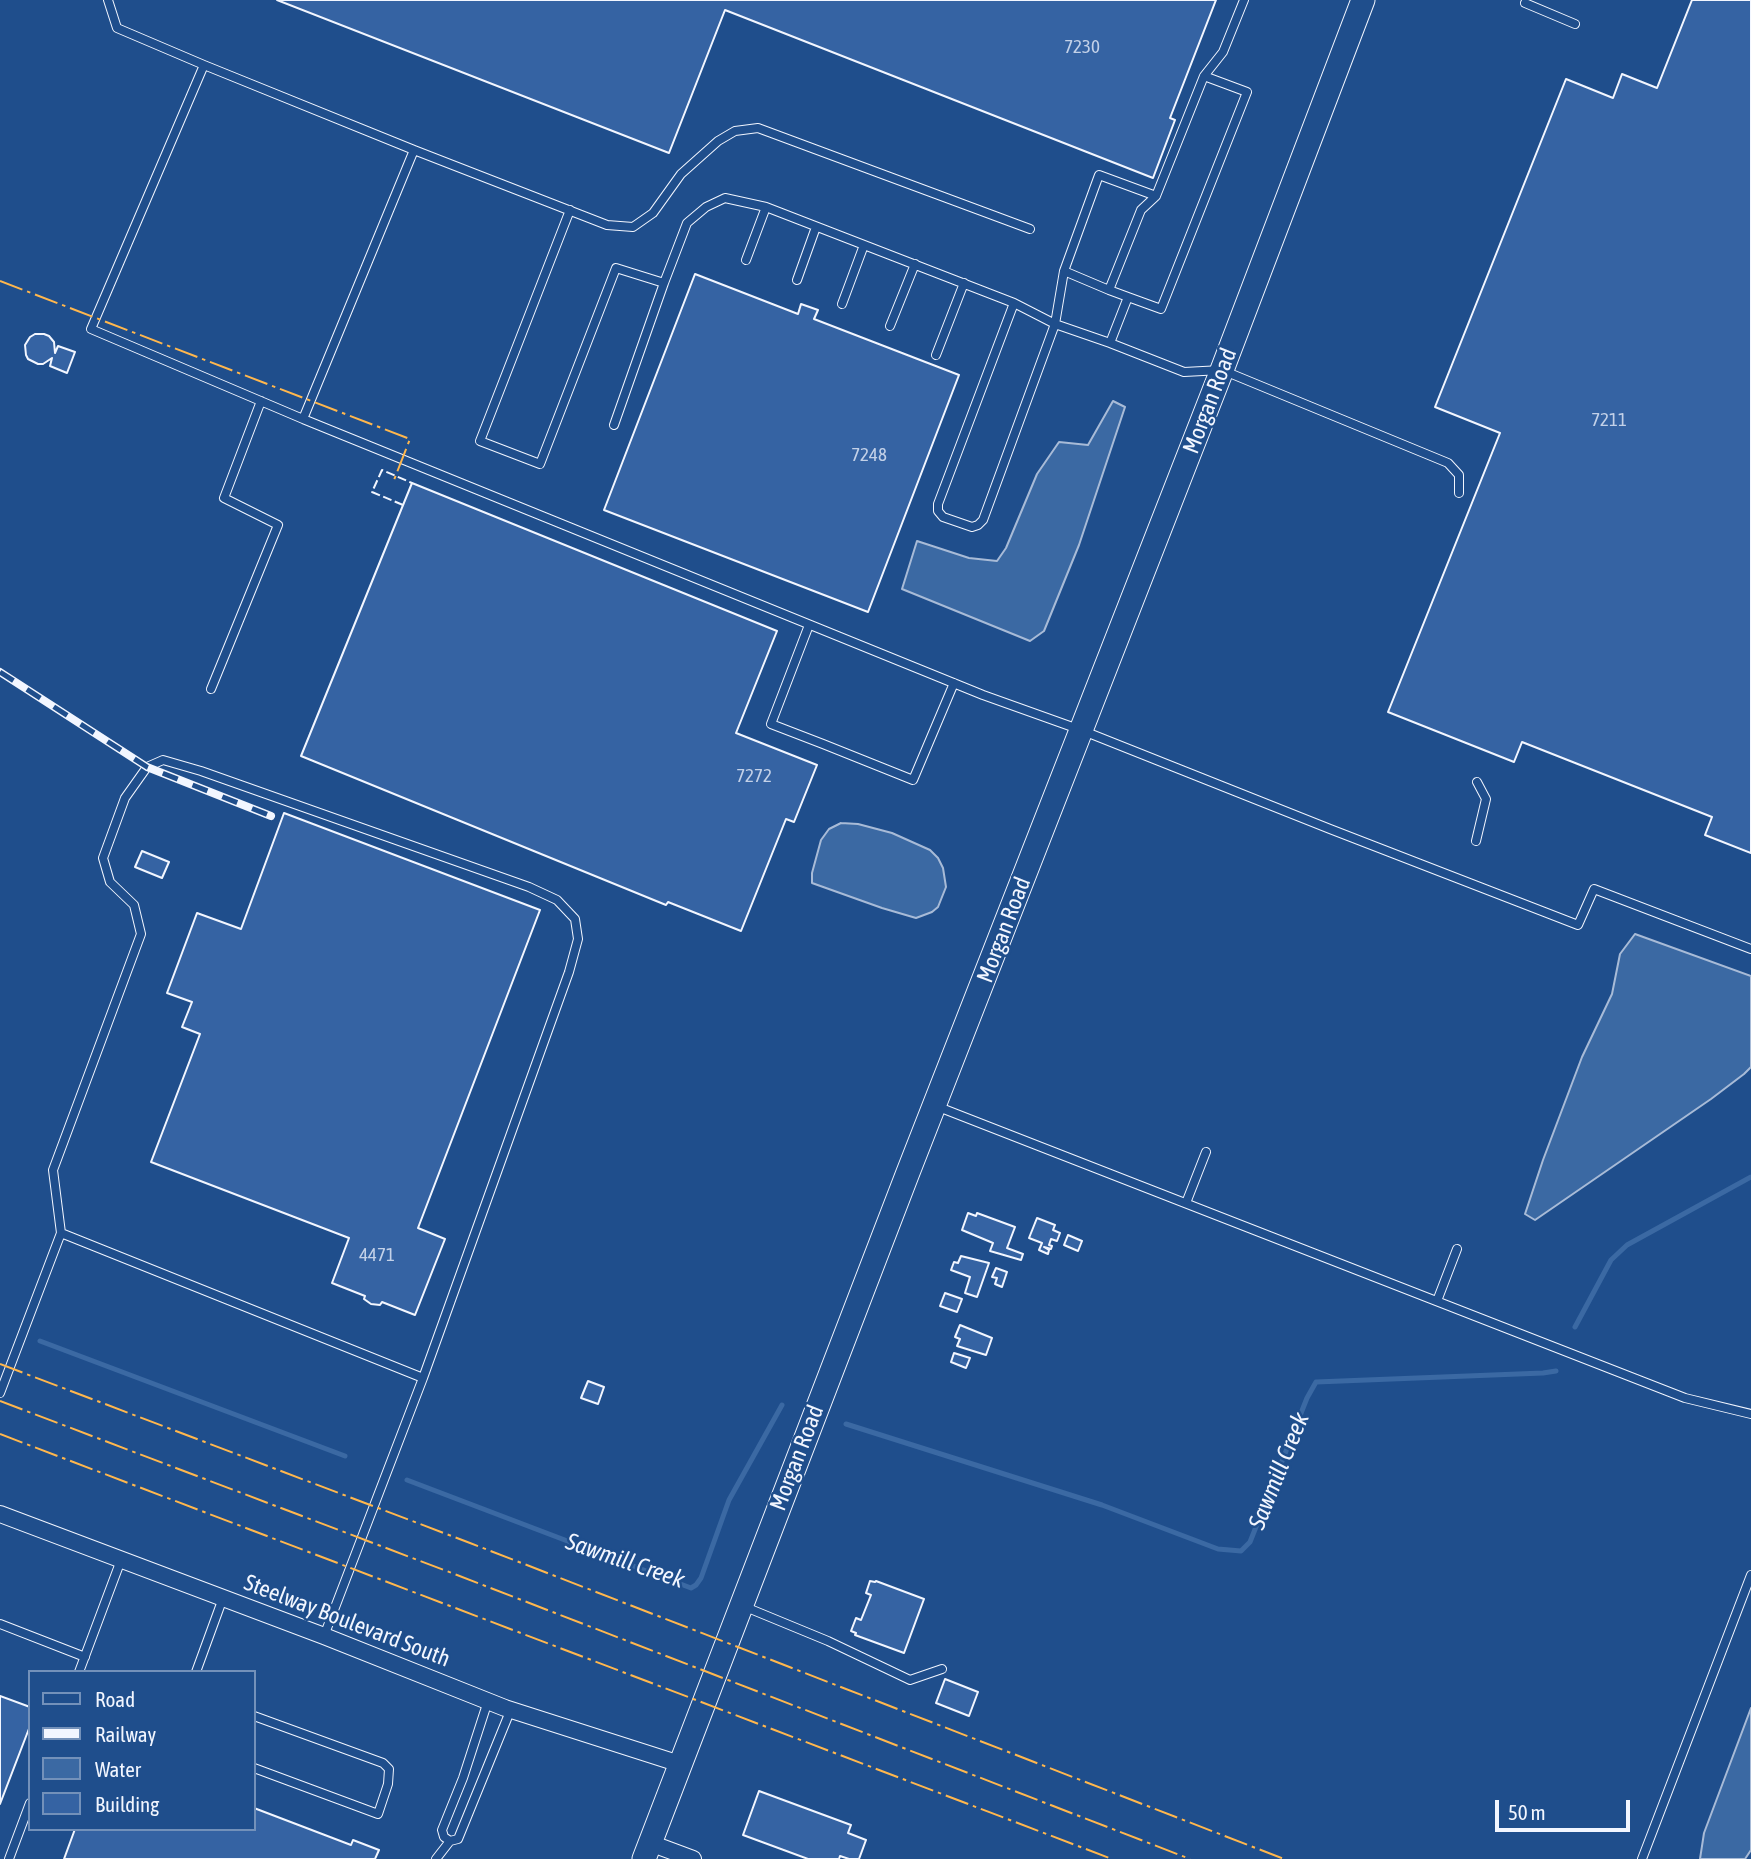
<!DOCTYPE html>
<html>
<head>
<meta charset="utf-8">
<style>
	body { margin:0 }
	#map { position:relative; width:1751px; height:1859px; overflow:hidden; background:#1f4e8c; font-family:"Asap Condensed",sans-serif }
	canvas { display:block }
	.legend { position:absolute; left:28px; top:1670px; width:228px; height:161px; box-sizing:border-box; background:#1f4e8c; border:2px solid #7391ba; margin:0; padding:9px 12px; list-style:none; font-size:21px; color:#f2f6ff }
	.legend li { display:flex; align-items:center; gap:14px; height:35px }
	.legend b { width:35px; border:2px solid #7391ba }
	.scale { position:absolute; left:1495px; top:1800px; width:135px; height:32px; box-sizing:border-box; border:4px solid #f2f6ff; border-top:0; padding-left:9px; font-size:21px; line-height:24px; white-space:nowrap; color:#f2f6ff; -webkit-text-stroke:5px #1f4e8c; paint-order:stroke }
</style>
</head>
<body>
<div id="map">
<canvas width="1751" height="1859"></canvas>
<ul class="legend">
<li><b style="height:9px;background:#1f4e8c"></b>Road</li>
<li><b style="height:9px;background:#f2f6ff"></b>Railway</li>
<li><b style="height:19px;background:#3b69a3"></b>Water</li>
<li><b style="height:19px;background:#3563a3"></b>Building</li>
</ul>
<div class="scale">50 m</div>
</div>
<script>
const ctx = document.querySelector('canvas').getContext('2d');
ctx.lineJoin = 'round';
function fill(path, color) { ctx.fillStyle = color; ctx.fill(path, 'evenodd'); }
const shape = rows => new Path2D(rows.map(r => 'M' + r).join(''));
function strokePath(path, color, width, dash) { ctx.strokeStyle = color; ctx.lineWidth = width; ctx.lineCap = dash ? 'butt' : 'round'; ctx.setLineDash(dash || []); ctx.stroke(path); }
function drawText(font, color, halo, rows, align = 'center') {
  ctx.font = font + ' "Asap Condensed",sans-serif'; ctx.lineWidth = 5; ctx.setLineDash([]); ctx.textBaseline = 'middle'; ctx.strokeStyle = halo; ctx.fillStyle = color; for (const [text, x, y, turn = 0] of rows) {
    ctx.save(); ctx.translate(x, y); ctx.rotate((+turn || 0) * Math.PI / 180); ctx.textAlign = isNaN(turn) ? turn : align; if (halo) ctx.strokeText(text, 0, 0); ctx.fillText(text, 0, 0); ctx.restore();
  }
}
const water = shape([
	[1113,401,1125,407,1079,545,1044,631,1030,641,902,589,917,541,969,558,997,561,1006,548,1037,474,1059,442,1088,445,1113,401],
	[841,823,858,824,892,833,930,850,938,858,943,868,946,887,938,907,932,912,916,918,882,908,812,883,812,873,821,840,829,829,841,823],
	[1635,934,1751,976,1751,1067,1744,1074,1711,1099,1535,1220,1525,1214,1543,1160,1582,1057,1612,994,1620,954,1635,934],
	[1751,1708,1751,1850,1745,1859,1700,1859,1704,1833,1751,1708]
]);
fill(water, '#3b69a3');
strokePath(water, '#a8bbd7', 2);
strokePath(shape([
	[1575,1327,1611,1260,1627,1245,1751,1177],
	[40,1341,345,1456],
	[846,1424,1102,1505,1218,1549,1241,1551,1250,1542,1307,1398,1316,1382,1543,1373,1556,1371],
	[407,1480,691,1588,696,1585,701,1578,729,1500,782,1405]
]), '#3b69a3', 5);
const building = shape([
	[277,0,1216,0,1170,118,1175,120,1153,178,725,10,669,153,277,0],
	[1692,0,1751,0,1751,853,1705,835,1712,817,1522,742,1514,762,1388,712,1500,433,1435,407,1566,79,1613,98,1622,74,1657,88,1692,0],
	[695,274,798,314,801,304,818,310,814,319,959,375,868,612,604,510,695,274],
	[35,334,44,334,49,336,54,342,55,353,58,346,75,352,67,373,50,366,52,358,43,364,38,364,28,359,26,355,25,345,30,337,35,334],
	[412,483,777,631,736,733,817,765,794,822,786,819,741,931,668,902,666,905,301,756,412,483],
	[284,813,540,910,418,1228,445,1239,415,1315,382,1302,380,1305,371,1304,364,1299,365,1296,332,1283,349,1238,151,1162,200,1034,182,1027,192,1002,167,993,197,913,241,929,284,813],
	[142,851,169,862,162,878,135,867,142,851],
	[968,1213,976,1216,977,1213,1015,1227,1007,1248,1023,1254,1021,1260,990,1251,993,1243,962,1230,968,1213],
	[1037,1218,1055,1225,1053,1230,1060,1233,1057,1241,1051,1239,1049,1245,1052,1246,1051,1249,1044,1247,1049,1250,1048,1254,1039,1250,1042,1243,1029,1238,1037,1218],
	[1068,1235,1082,1241,1078,1251,1064,1245,1068,1235],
	[961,1256,989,1263,977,1297,965,1293,970,1277,951,1270,954,1262,958,1263,961,1256],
	[996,1268,1007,1272,1002,1287,995,1284,997,1278,992,1277,996,1268],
	[945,1293,962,1299,957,1312,940,1306,945,1293],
	[960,1325,992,1338,986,1355,957,1346,960,1339,955,1337,960,1325],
	[954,1353,970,1358,966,1368,951,1362,954,1353],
	[588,1381,604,1387,598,1404,581,1398,588,1381],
	[870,1581,875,1582,876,1581,924,1599,904,1653,855,1635,856,1633,851,1631,856,1618,861,1620,871,1595,866,1593,870,1581],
	[945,1679,978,1692,969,1716,936,1703,945,1679],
	[0,1696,30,1707,30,1726,0,1804,0,1696],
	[759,1791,851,1825,848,1833,866,1840,859,1859,849,1859,840,1856,839,1859,808,1859,743,1835,759,1791],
	[254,1808,351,1845,353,1840,379,1850,375,1859,64,1859,75,1829,254,1829,254,1808]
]);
fill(building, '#3563a3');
strokePath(building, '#f2f6ff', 2);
const lane = shape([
	[108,0,117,28,204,65,414,150],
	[1525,3,1575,24],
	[204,65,91,329,303,419],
	[1204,76,1223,52,1244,0],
	[570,210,480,441,540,464,616,268,664,283,687,223,706,207,725,198,766,207,1014,303,1055,324,1110,343,1184,372,1222,370,1448,463,1459,475,1459,493],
	[1030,229,758,128,735,131,718,141,681,174,653,213,633,227,607,225,414,150,303,419,983,695,1081,730,1330,829,1578,925,1594,889,1751,949],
	[746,260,766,207],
	[1064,271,1109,290],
	[797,280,816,227],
	[1128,297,1109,290,1141,210,1156,196],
	[1014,303,938,504,938,511,943,517,972,527,978,525,983,520,1055,324,1064,271,1099,175,1156,196,1204,76,1247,92,1161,309,1128,297,1110,343],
	[842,304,864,245],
	[890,326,915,264],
	[936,355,964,283],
	[614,425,664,283],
	[809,625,771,724,823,744,913,780,954,683],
	[211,689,278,525,224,498,261,401],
	[1476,841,1486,799,1477,782],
	[936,1106,1685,1398,1751,1414],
	[1186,1203,1206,1152],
	[61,1233,53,1170,141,934,134,905,110,882,103,858,125,798,147,767,163,760,201,771,529,887,557,900,575,919,578,939,569,972,423,1378],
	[1437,1301,1457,1249],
	[0,1393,61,1233,423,1378,324,1636],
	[743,1606,828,1641,910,1680,942,1669],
	[0,1624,85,1657],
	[79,1672,121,1560],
	[196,1672,223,1598],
	[488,1701,463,1778,442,1830,444,1837,450,1841,458,1839,511,1709],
	[254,1716,383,1763,389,1769,388,1784,378,1814,254,1768],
	[9,1859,30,1803],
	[436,1859,450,1841],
	[1642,1859,1751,1575]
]);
const street = shape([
	[0,1514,324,1636,505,1708,680,1764],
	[650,1843,693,1859]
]);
const secondary = shape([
	[644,1859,907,1175,1222,370,1363,0]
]);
strokePath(lane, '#f2f6ff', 10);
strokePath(street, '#f2f6ff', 18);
strokePath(secondary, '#f2f6ff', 25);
strokePath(lane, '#1f4e8c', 8);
strokePath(street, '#1f4e8c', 16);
strokePath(secondary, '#1f4e8c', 23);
const rail = shape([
	[0,672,147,767,271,816]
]);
strokePath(rail, '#f2f6ff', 8);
strokePath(rail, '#1f4e8c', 5, [16]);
strokePath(shape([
	[403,505,372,492,382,470,412,483]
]), '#f2f6ff', 2, [9, 3.5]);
strokePath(shape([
	[0,281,410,439,394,480],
	[0,1364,470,1543,1284,1859],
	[0,1401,457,1575,1190,1859],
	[0,1434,1112,1859]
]), '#ffb74d', 2, [24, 5, 3.5, 5]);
drawText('19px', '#c3d1e8', null, [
	["7230",1082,47],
	["7211",1609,420],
	["7248",869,455],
	["7272",754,776],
	["4471",377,1255]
]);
drawText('23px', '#f2f6ff', '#1f4e8c', [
	["Morgan Road",1210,401,-69],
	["Morgan Road",1004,930,-69],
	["Morgan Road",797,1458,-69],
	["Steelway Boulevard South",347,1621,21]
]);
drawText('italic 24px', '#f2f6ff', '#1f4e8c', [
	["Sawmill Creek",1279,1471,-68],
	["Sawmill Creek",625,1561,19]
]);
</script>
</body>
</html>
